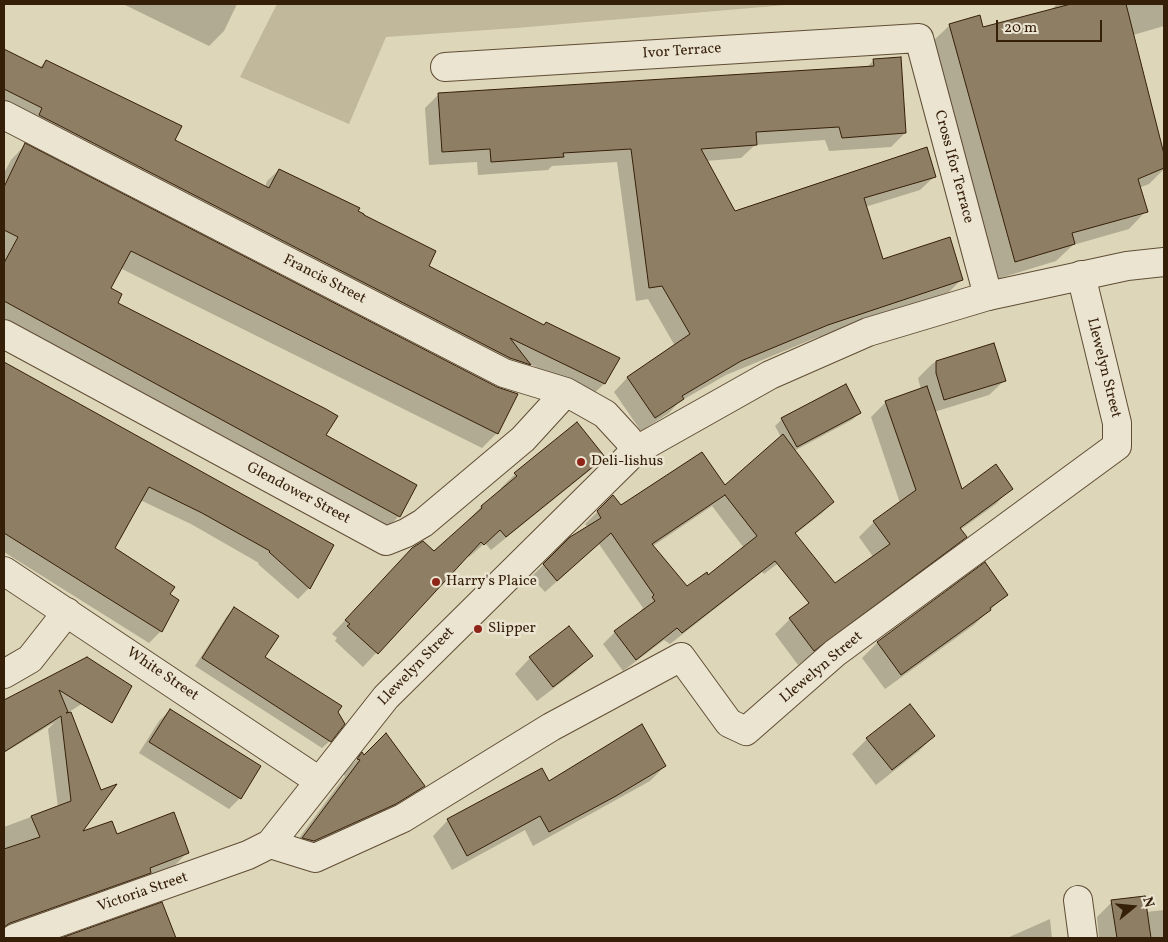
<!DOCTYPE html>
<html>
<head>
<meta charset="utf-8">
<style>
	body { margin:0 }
	#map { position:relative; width:1168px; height:942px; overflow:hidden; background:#ded6b8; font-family:Vollkorn,serif }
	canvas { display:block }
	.frame { position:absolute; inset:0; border:5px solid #361f09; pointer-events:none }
	.north { position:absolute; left:1108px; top:882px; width:50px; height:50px; -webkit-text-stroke:4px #eae4d1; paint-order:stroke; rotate:73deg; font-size:14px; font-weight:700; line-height:20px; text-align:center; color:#361f09 }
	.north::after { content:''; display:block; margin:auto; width:18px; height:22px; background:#361f09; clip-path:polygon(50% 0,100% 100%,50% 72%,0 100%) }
	.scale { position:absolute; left:996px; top:20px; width:106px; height:22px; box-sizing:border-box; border:2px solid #361f09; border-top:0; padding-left:6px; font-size:15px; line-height:18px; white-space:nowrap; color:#361f09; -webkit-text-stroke:4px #eae4d1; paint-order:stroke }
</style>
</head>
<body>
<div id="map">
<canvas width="1168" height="942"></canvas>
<div class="frame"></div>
<div class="north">N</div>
<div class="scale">20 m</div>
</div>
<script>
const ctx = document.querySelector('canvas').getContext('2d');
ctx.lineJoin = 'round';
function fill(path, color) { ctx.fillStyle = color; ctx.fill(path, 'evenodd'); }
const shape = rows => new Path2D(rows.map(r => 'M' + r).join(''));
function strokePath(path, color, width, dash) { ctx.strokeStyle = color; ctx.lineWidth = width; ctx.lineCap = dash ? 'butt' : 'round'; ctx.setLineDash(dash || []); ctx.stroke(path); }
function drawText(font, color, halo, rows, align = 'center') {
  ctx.font = font + ' Vollkorn,serif'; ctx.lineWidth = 5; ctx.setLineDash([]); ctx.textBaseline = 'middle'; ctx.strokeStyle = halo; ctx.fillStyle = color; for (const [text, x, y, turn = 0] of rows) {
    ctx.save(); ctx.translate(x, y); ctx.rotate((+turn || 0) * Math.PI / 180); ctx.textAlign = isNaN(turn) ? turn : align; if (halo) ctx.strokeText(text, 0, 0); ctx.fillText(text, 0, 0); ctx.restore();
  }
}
fill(shape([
	[277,4,798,4,516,28,386,37,349,124,240,77]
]), '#c1b79a');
fill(shape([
	[123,4,237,4,224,31,209,46],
	[1057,4,1164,4,1164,26,1133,35,1164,159,1164,169,1149,184,1139,188,1146,211,1129,229,1073,245,1056,261,997,279,932,42,950,25,982,28,1051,10],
	[4,51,39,68,46,61,173,140,265,187,267,181,279,170,357,212,428,267,544,326,618,359,604,384,592,395,530,364,519,376,4,106],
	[874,60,905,133,891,147,829,151,825,140,755,145,741,158,706,161,734,213,934,177,920,190,865,207,883,261,962,279,948,293,813,339,726,375,679,402,669,413,641,431,614,392,627,378,675,346,648,299,636,301,617,162,552,166,548,170,478,175,477,162,429,165,425,108,439,94,866,68],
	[25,145,496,388,516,394,497,433,482,448,120,268,109,288,116,303,324,436,399,516,384,531,4,324,4,173,11,160],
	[994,344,1005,380,989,395,934,412,961,491,1011,488,996,504,960,530,965,537,950,552,798,665,775,634,790,619,874,558,859,537,874,522,900,503,871,417,886,402,921,390,918,378,933,363],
	[4,364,333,545,309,588,298,599,258,564,259,563,191,524,140,500,113,548,178,601,161,631,149,643,4,552],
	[860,413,852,420,794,451,833,502,821,514,794,535,789,555,764,574,762,572,670,644,664,640,623,671,603,644,615,632,642,612,641,610,643,608,599,544,545,592,531,577,571,538,588,527,585,524,613,497,621,507,724,487,781,437,775,426,782,419],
	[712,506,744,548,708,576,686,588,653,546],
	[576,424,603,457,589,471,491,550,485,543,469,557,467,555,363,667,335,641,337,638,332,634,412,549,434,553,468,522,468,520,481,507,502,489,501,488,515,474],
	[985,564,1006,595,974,625,885,689,862,658,877,643],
	[234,609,264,657,337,712,330,741,322,748,195,666,227,616],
	[591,656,576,671,537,701,515,674,530,658],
	[87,659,102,691,69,712,100,792,79,834,116,835,188,852,175,865,146,876,137,886,4,933,4,827,58,807,48,729,55,722,4,753,4,702],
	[170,710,260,766,240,798,229,809,139,753,159,721],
	[934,736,919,751,876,785,852,754,867,739],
	[362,754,424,786,409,801,298,856,288,853,345,776,343,774],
	[665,766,650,781,533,846,525,830,452,870,433,836,448,820,548,782],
	[1112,902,1146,912,1164,910,1164,938,1099,938,1097,917],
	[162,904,175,938,65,938],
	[1050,919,1052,938,1007,938]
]), '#0003');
const building = shape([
	[1071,4,1126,4,1164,154,1164,168,1138,179,1148,212,1072,233,1075,244,1015,262,949,24,980,15,983,27,1071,4],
	[4,49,42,68,46,60,182,126,175,140,269,188,279,169,360,208,358,211,364,214,364,215,436,251,429,266,544,325,546,322,620,358,605,384,510,338,531,365,510,358,39,115,42,108,4,89,4,49],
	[901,57,906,133,842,138,839,127,756,132,757,145,701,149,735,211,927,147,936,177,864,198,883,259,950,237,963,280,828,325,741,361,682,396,684,399,655,418,627,377,690,334,662,286,649,288,631,149,563,153,564,157,491,162,490,149,442,152,438,93,874,66,873,59,901,57],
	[25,143,497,387,518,394,498,434,131,251,111,288,122,294,118,303,326,409,338,416,326,435,417,485,400,517,4,301,4,263,18,237,4,230,4,187,25,143],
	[994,343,1006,381,944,400,936,373,936,361,994,343],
	[4,362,334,545,310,589,269,552,270,551,202,513,149,487,115,548,175,587,170,594,179,600,162,632,4,533,4,362],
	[846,384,861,413,797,447,781,418,846,384],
	[927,386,962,489,996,464,1013,489,960,528,967,537,814,651,789,618,809,603,775,561,682,633,677,628,636,660,614,631,655,601,652,597,654,595,611,533,557,581,543,564,570,537,601,518,597,511,613,495,621,505,702,452,725,485,783,434,834,502,795,533,835,583,890,544,873,521,916,490,885,401,927,386],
	[725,495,757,536,708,575,707,572,687,586,652,544,725,495],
	[577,422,605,457,506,537,500,530,484,545,481,542,378,654,347,626,350,624,345,620,412,548,423,541,434,551,482,508,481,506,517,476,514,473,577,422],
	[985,562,1008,595,990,608,991,610,901,675,877,642,985,562],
	[234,607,279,636,265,657,342,706,338,712,345,724,331,742,202,658,234,607],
	[569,626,593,656,553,687,529,657,569,626],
	[87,657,132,686,112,723,59,690,68,712,66,713,71,712,101,790,117,784,83,831,112,821,117,834,174,812,189,853,150,868,151,873,10,923,4,927,4,849,40,837,31,816,71,801,61,716,4,752,4,700,87,657],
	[910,704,935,736,892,770,866,738,910,704],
	[170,709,261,766,241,799,149,742,170,709],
	[642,724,666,766,616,796,549,832,540,816,467,856,447,819,542,768,549,781,642,724],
	[386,733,425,786,396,804,314,841,302,838,360,760,357,759,362,752,364,755,386,733],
	[1145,896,1151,938,1117,938,1111,900,1145,896],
	[162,902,176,938,61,938,162,902]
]);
fill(building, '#8d7e64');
strokePath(building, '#361f09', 1);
const minor = shape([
	[445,67,919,38,988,296],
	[4,115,504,373,566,392,605,414,628,439,635,451],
	[4,334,386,541,406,533,423,523,523,439,566,392],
	[4,571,319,781],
	[4,674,30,659,67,612],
	[270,844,315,858,403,818,551,727,681,657,729,723,746,731,835,653,1117,446,1117,423,1081,275],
	[1078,900,1083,938]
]);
const tertiary = shape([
	[15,938,248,855,270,844,386,697,635,451,770,375,868,332,988,296,1127,266,1164,262]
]);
strokePath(minor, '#604d35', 30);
strokePath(tertiary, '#604d35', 30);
strokePath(minor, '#eae4d1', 28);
strokePath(tertiary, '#eae4d1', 28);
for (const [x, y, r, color] of [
	[581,462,5,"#8f2418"],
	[436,582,5,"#8f2418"],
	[478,629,5,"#8f2418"]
]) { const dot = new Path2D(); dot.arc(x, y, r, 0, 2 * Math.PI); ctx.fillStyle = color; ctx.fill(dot); strokePath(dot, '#eae4d1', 2); }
drawText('15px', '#361f09', '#eae4d1', [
	["Ivor Terrace",682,52,-4],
	["Cross Ifor Terrace",953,167,75],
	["Francis Street",324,280,27],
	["Llewelyn Street",1103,368,76],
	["Glendower Street",298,494,28],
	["Llewelyn Street",417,667,-46],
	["Llewelyn Street",822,668,-40],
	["White Street",162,675,34],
	["Victoria Street",143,893,-19]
]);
drawText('15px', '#361f09', '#eae4d1', [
	["Deli-lishus",591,462],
	["Harry's Plaice",446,582],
	["Slipper",488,629]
], 'left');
</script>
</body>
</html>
